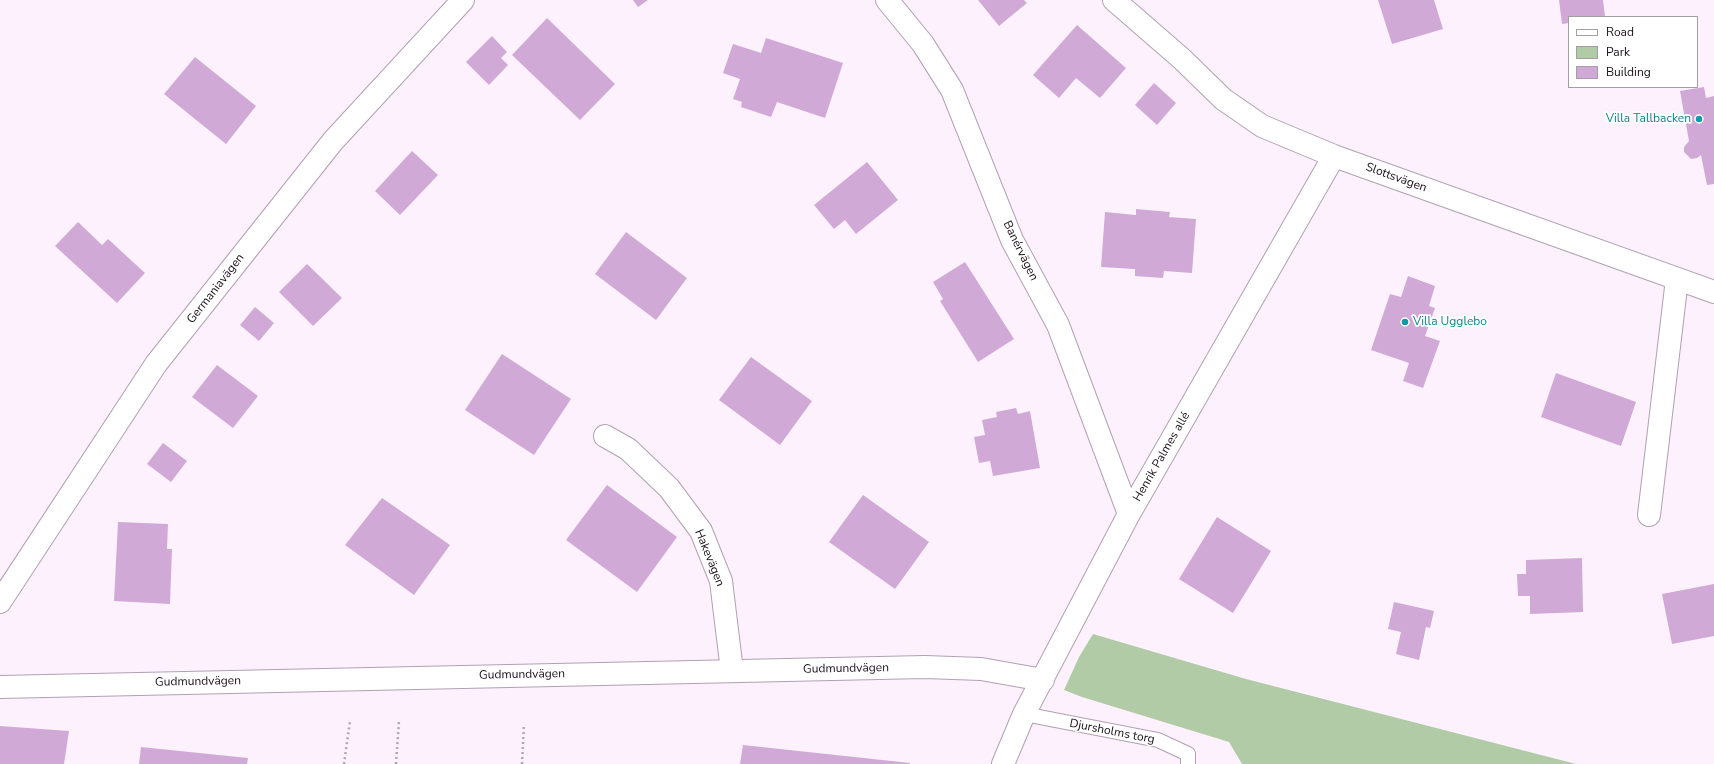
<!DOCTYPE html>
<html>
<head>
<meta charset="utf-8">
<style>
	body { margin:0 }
	#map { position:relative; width:1714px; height:764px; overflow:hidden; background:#fdf1fe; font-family:"Nunito Sans",sans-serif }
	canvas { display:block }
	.legend { position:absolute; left:1568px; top:16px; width:130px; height:72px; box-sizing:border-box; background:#fff; border:1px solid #a3a0a3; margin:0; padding:5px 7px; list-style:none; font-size:12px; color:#181118 }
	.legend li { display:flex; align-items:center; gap:8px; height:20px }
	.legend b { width:20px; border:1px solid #a3a0a3 }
</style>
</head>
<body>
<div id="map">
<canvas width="1714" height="764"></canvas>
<ul class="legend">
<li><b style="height:5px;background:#fff"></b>Road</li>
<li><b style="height:11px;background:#b1cba6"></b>Park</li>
<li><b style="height:11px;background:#d1a9d6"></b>Building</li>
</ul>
</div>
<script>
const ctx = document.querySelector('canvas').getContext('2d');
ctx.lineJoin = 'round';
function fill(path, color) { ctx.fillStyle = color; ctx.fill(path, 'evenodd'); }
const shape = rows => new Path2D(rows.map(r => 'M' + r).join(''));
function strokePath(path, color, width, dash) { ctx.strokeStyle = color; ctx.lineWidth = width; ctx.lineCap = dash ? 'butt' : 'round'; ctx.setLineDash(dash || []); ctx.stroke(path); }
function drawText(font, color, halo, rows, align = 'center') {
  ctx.font = font + ' "Nunito Sans",sans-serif'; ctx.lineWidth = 3.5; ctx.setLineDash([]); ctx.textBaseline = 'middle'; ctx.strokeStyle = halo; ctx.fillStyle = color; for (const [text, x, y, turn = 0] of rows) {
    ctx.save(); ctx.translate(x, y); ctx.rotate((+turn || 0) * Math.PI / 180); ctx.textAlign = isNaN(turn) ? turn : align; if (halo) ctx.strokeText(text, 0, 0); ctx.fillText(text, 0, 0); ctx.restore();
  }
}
fill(shape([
	[1093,634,1246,679,1576,764,1242,764,1229,742,1082,697,1064,690,1079,657]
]), '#b1cba6');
fill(shape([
	[633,0,648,0,638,7],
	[978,0,1024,0,1027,3,999,26],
	[1378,0,1434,0,1443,29,1392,44],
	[1559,0,1603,0,1605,17,1569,17,1569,23,1562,24],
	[547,18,615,84,580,120,512,55],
	[1077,25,1126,68,1100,98,1076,78,1059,98,1033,75],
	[492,36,507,52,501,58,508,65,489,85,466,62],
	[766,38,843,63,825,118,777,102,771,117,741,107,742,102,733,99,740,79,723,73,733,44,761,53],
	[195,57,256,106,226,144,164,94],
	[1154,83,1176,103,1157,125,1135,105],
	[1704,87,1706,98,1714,96,1714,184,1707,185,1701,155,1697,158,1691,159,1684,152,1684,147,1689,141,1680,91],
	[412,151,438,175,400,215,375,191],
	[867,162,898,200,856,234,845,220,834,229,814,205],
	[1136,209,1170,212,1169,217,1196,219,1192,273,1164,271,1163,278,1135,276,1135,269,1101,267,1105,212,1136,215],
	[78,222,102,245,108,239,145,273,117,303,55,246],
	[626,232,687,278,656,320,595,274],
	[965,262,1014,339,978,362,940,301,943,299,933,282],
	[307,264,342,298,313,326,279,292],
	[1408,276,1435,286,1429,306,1435,308,1425,336,1440,341,1423,388,1403,381,1409,363,1371,350,1390,294,1401,297],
	[255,307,274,323,259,341,240,325],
	[502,354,571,399,534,455,465,410],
	[751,357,812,401,780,445,719,400],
	[217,365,258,396,233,428,192,397],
	[1556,373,1636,402,1621,446,1541,417],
	[1016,408,1018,414,1030,411,1040,468,993,476,990,461,979,463,974,437,985,435,982,420,997,417,996,412],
	[163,443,187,461,171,482,147,464],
	[607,485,677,537,637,592,566,540],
	[863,495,929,542,895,589,829,542],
	[382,498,450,545,414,595,345,545],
	[1217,517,1271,551,1233,613,1179,579],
	[118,522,168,524,167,549,172,549,170,604,114,601],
	[1582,558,1583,612,1530,614,1530,596,1518,596,1517,574,1526,574,1526,560],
	[1714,584,1714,636,1672,644,1662,594],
	[1394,602,1434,611,1430,628,1426,627,1419,660,1396,654,1401,632,1388,629],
	[0,726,69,731,64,764,0,764],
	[743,745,910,763,910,764,740,764],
	[141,747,248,758,247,764,139,764]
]), '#d1a9d6');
const lane = shape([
	[1024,714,1158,740,1188,754,1188,764]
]);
const street = shape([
	[887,0,923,44,952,90,1012,240,1058,325,1129,514],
	[1114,0,1182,59,1223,99,1262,126,1334,156,1714,292],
	[605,436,628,449,669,488,701,531,721,581,732,671],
	[1649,515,1677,279],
	[0,602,156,364,333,141,463,0],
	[0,687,925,667,981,669,1043,680],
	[1003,764,1024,714,1129,514,1334,156]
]);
strokePath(lane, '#b1a0b3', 16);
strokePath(street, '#b1a0b3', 24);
strokePath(shape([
	[344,764,350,721],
	[396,764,399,721],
	[522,764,524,724]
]), '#b0a5b0', 2.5, [2, 3]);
strokePath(lane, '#fff', 14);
strokePath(street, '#fff', 22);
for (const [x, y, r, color] of [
	[1699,119,4,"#0f9aa8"],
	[1405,322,4,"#0f9aa8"]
]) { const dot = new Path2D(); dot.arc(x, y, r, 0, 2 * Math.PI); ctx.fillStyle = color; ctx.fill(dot); strokePath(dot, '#fff', 1.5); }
drawText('12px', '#0d838f', '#fff', [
	["Villa Tallbacken",1691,119],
	["Villa Ugglebo",1413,322,"left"]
], 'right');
drawText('12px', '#181118', '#fff', [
	["Slottsvägen",1396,178,20],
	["Banérvägen",1020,251,64],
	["Germaniavägen",216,289,-52],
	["Henrik Palmes allé",1162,457,-60],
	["Hakevägen",709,558,68],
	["Gudmundvägen",846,669,-1],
	["Gudmundvägen",522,675,-1],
	["Gudmundvägen",198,682,-1],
	["Djursholms torg",1112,732,11]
]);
</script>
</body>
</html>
